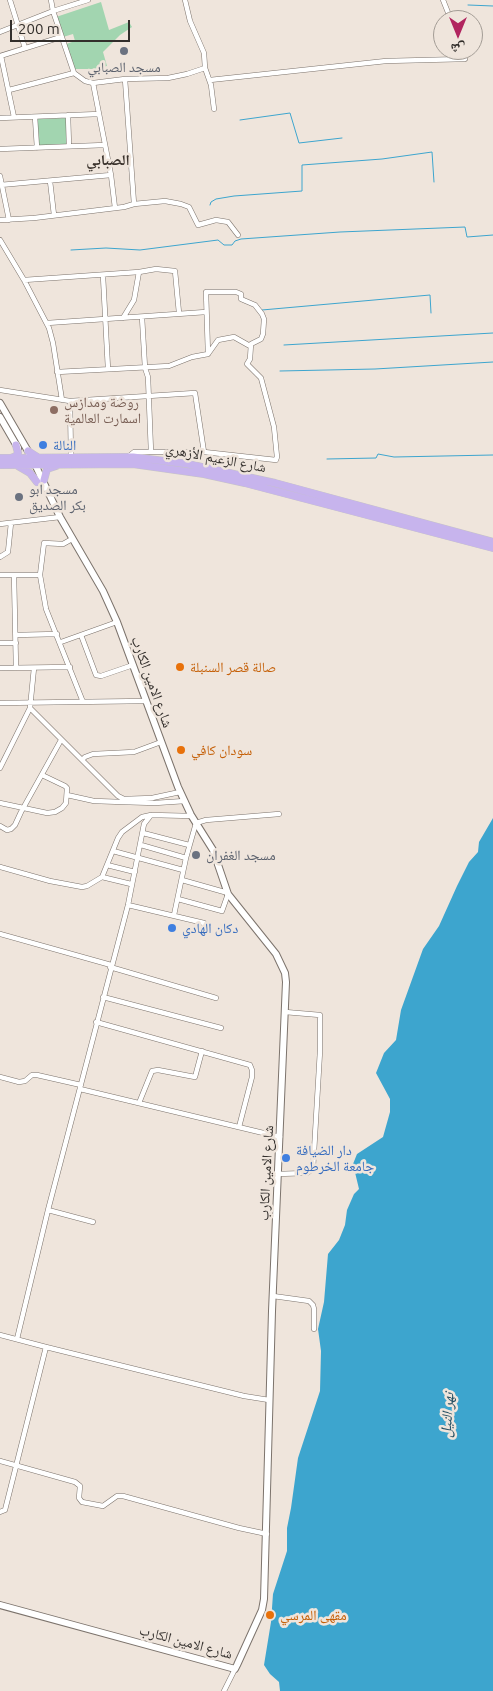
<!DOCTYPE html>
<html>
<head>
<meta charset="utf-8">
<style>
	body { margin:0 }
	#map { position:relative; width:493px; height:1691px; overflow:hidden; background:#efe5dc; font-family:Ubuntu,"Noto Naskh Arabic",sans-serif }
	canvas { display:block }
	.north { position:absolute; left:433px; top:10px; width:50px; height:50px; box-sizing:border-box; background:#efe5dc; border:1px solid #a39c95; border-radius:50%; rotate:180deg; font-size:14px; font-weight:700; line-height:20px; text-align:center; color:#322e2b }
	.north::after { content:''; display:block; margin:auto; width:18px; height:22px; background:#b1255f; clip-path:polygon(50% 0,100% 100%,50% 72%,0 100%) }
	.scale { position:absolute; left:10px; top:20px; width:120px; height:22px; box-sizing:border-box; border:2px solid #322e2b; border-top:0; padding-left:6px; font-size:15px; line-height:18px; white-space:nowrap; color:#322e2b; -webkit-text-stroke:4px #efe5dc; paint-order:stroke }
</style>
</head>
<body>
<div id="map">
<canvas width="493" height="1691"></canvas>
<div class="north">ش</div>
<div class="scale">200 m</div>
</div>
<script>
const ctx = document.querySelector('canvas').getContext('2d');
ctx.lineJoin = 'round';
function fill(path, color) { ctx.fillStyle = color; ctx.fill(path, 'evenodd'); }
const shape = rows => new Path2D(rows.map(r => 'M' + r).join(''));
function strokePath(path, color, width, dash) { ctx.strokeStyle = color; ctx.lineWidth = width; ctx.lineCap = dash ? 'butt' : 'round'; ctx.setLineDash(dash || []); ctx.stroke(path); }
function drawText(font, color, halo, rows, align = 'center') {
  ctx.font = font + ' Ubuntu,"Noto Naskh Arabic",sans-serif'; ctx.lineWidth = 5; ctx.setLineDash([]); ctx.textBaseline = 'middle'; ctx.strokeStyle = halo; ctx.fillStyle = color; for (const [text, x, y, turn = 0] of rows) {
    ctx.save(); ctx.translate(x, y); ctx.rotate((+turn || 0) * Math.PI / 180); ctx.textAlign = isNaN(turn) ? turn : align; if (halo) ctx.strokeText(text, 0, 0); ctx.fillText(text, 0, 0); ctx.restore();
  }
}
fill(shape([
	[101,2,109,30,129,22,132,27,120,35,103,52,107,66,97,69,74,69,66,44,75,41,73,34,63,37,56,17],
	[67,118,69,145,38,146,36,119]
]), '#a2d5b0');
fill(shape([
	[493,818,493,1691,280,1691,279,1682,270,1674,264,1665,271,1622,273,1594,287,1551,287,1528,291,1508,298,1458,320,1391,321,1351,318,1329,324,1302,328,1254,339,1240,345,1225,347,1210,354,1194,359,1189,353,1164,357,1154,383,1137,390,1112,390,1099,376,1073,384,1053,396,1040,401,1010,423,949,439,926,457,886,469,862,478,852,479,842]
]), '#3da5ce');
strokePath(shape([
	[468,5,493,6],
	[240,120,290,113,299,143,342,138],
	[210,205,211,202,216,199,234,196,302,191,302,165,382,159,432,152,434,182],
	[71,250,106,248,140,250,218,240,224,245,232,245,235,241,241,239,340,232,465,227,467,237,493,235],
	[262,310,430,295,431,313],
	[284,345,493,333],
	[280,371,375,369,493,362],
	[327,459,376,458,378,454,394,457,493,455]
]), '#3da5ce', 1);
const street = shape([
	[10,0,25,48],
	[51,0,53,11,74,73,85,81,93,83,125,79,168,78,187,74,205,68],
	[185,0,190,21,204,53,205,68,211,85,214,109],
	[443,0,451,20],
	[0,32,53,11,88,0],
	[0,56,61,37],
	[1,56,14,117],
	[125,79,134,204],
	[210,80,386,61,465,59,464,50],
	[93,83,111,175,115,208],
	[9,90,74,73],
	[68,115,69,146],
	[35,117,37,148],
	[0,118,99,114],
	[0,149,105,145],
	[0,176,9,220],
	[50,181,54,215],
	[0,185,111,175],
	[0,220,34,218,124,207,134,204,165,201,181,204,189,207,198,225,216,220,228,222,238,235],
	[0,240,24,280,49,328,53,343,62,400],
	[103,276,108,369],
	[24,280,139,272],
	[142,317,145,368,148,377,151,452],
	[123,318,134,300,139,272,156,269,175,271,179,313],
	[47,323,206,312],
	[57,372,169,366,192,357,208,354,218,340,234,337,250,346],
	[0,390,70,401,195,393,204,452],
	[70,401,71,458],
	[128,457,134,452,204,452,276,460,277,457,274,427,261,378,247,364,250,359,251,344,261,339,263,334,264,319,262,314,255,305,241,299,241,294,236,292,206,292,208,354],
	[0,524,60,517],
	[0,557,8,552,11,523],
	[0,575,40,575,44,543,63,544,72,539],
	[14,575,16,668],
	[40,575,46,609,83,702],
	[16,635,57,634],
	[81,635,96,675,101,676,133,665],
	[61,642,117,622],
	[0,643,16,643],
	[0,668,70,667],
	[0,703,146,701],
	[30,708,118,796,124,799,152,798,180,792],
	[82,760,85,757,93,754,134,752,161,742],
	[0,768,30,708,34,668],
	[67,795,94,801,122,802,155,803,185,801],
	[0,803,47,813,55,812,62,808,66,803,67,788,65,786,42,775],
	[0,826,7,830,11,829,15,825,21,812,61,740],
	[143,833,189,845],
	[141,845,186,858],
	[113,851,183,870],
	[107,865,135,872],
	[0,867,50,881,82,887,87,886,102,877,118,838,122,832,142,817,151,815],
	[102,877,131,884],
	[182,880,228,893],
	[178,899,222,911,228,894],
	[128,905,204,923],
	[174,915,186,858,196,823,206,820,279,814],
	[0,934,111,965],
	[110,967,216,998],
	[103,997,221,1028],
	[96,1022,250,1065,252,1070,252,1077,239,1127],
	[0,1077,19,1082,25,1081,32,1075,37,1075,81,1085],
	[80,1089,280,1137],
	[139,1103,152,1071,158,1070,195,1077,202,1051],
	[278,1174,307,1173,313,1169,320,1051,320,1015,285,1012],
	[48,1210,93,1222],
	[273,1296,309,1301,313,1305,314,1309,314,1329],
	[0,1335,46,1347],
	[17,1339,48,1210,128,905,144,824,151,815,192,816],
	[0,1461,75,1482,80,1486,79,1498,82,1502,103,1506,117,1496,123,1496,239,1528,267,1534],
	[0,1512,5,1510,46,1347,244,1396,269,1400],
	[224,1691,235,1669]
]);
const secondary = shape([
	[0,403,32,458,60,517,103,591,117,622,178,787,191,815,213,850,228,894,276,954,285,973,286,982,272,1311,264,1599,262,1610,237,1665,235,1669,0,1605],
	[0,417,18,448]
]);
const primary = shape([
	[28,451,39,458],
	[0,458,133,457,188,464,275,483,493,542],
	[11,458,16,456,18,453,16,445],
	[0,465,133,464,204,474,245,483,493,548],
	[18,466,30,473,37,482],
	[44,480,47,469,56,466]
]);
strokePath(street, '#7c736c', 5.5);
strokePath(secondary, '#7c736c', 8);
strokePath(primary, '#c6c4c4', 8);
strokePath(street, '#fff', 4.5);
strokePath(secondary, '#fff', 6);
strokePath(primary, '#c7b4ed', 7);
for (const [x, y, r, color] of [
	[124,51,5,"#6b7280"],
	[54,410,5,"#8d6e63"],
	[43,445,5,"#3f7fe0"],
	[19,497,5,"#6b7280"],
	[180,667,5,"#e8710a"],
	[181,750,5,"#e8710a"],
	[196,855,5,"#6b7280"],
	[172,928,5,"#3f7fe0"],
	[286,1158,5,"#3f7fe0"],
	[270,1615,5,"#e8710a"]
]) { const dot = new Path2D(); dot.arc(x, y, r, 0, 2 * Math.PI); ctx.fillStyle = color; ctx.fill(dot); strokePath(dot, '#efe5dc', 2); }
drawText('14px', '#5b616d', '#efe5dc', [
	["مسجد الصبابي",124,67,"center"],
	["مسجد ابو",29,489],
	["بكر الصديق",29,505],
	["مسجد الغفران",206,855]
], 'left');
drawText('14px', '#785e54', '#efe5dc', [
	["روضة ومدازس",64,402],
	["اسمارت العالمية",64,418]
], 'left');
drawText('14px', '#366cbe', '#efe5dc', [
	["النالة",53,445],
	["دكان الهادي",182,928],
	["دار الضيافة",296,1150],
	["جامعة الخرطوم",296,1166]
], 'left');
drawText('14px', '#322e2b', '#efe5dc', [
	["شارع الزعيم الأزهري",216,458,11],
	["شارع الامين الكارب",152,682,70],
	["شارع الامين الكارب",266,1173,-87],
	["شارع الامين الكارب",186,1642,15]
]);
drawText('14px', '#c56008', '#efe5dc', [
	["صالة قصر السنبلة",190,667],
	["سودان كافي",191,750],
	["مقهى المرسي",280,1615]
], 'left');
drawText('bold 15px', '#3a322c', '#efe5dc', [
	["الصبابي",108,160]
]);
drawText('italic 15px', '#265063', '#efe5dc', [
	["نهر النيل",447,1415,-86]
]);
</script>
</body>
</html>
